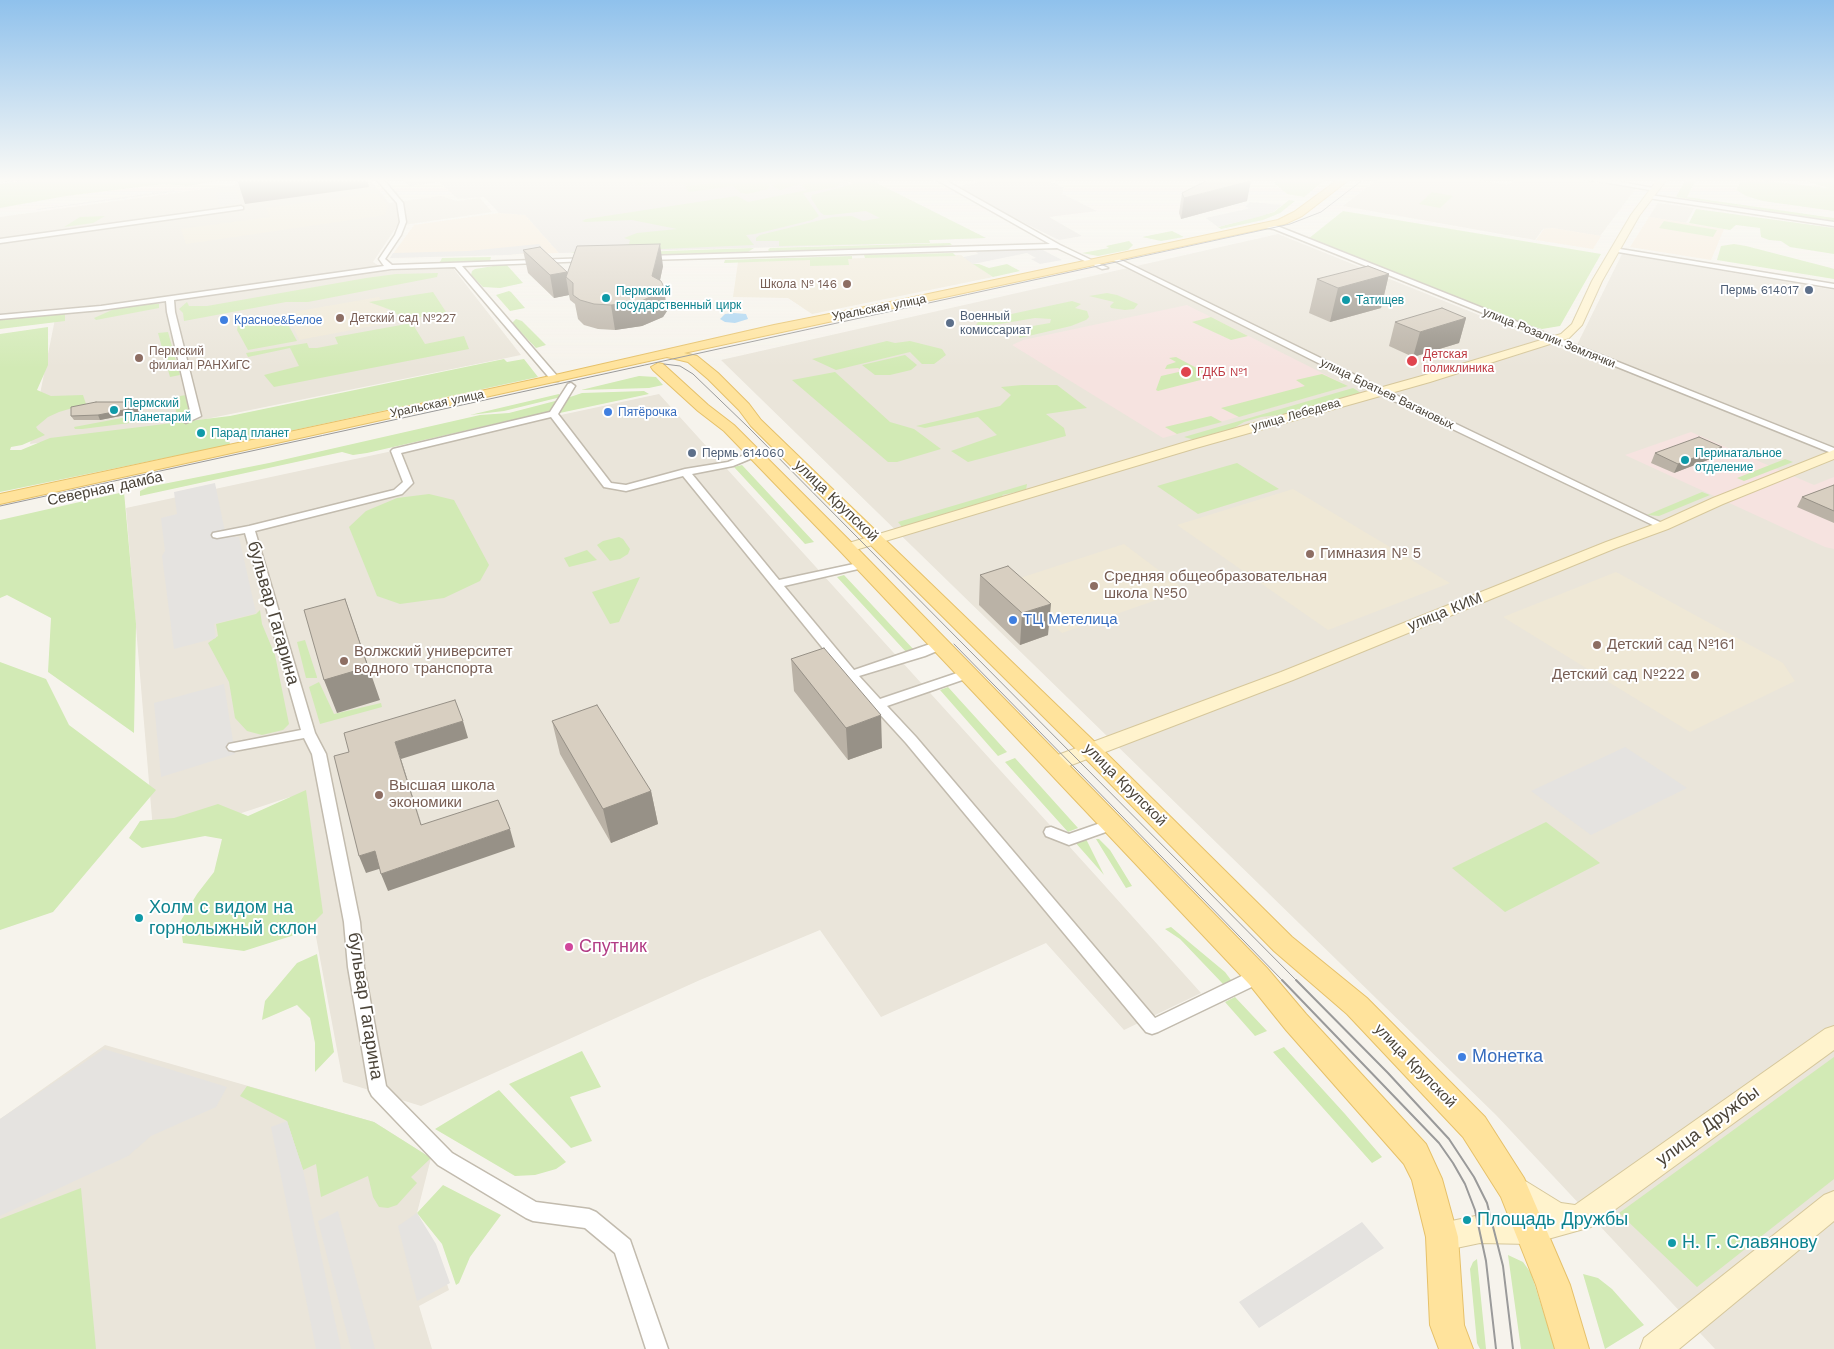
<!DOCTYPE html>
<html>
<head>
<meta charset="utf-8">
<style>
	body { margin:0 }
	canvas { display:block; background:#f6f3ec }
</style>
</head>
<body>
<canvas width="1834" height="1349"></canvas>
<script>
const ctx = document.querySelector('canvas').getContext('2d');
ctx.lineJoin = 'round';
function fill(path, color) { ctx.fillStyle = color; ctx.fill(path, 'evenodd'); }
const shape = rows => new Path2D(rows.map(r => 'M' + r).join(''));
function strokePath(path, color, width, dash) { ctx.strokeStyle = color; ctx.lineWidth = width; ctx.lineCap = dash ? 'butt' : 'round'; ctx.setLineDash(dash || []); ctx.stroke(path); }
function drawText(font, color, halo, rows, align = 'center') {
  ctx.font = font + ' "Work Sans",sans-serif'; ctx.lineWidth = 4; ctx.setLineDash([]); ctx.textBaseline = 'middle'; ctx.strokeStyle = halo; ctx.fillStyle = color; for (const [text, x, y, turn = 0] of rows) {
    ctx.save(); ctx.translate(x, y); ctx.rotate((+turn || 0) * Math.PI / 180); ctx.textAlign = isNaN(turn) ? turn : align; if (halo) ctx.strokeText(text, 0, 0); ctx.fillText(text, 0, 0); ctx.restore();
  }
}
fill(shape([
	[277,179,370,179,389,203,441,196,457,201,480,198,492,212,397,226,373,262,387,271,453,268,521,355,206,419,30,444,55,319,0,322,0,217],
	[1378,179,1471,179,1510,185,1515,179,1574,179,1636,188,1600,236,1552,228,1543,229,1535,240,1343,206],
	[1658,203,1694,208,1686,223,1649,217],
	[1278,234,1573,353,1622,254,1834,290,1834,1349,1715,1349,1496,1115,721,360],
	[659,394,1097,877,1201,993,1124,1030,1046,943,881,1017,820,930,700,980,421,1106,343,1082,290,797,154,842,126,508],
	[105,1045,374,1122,431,1158,417,1213,434,1245,449,1290,419,1306,432,1349,0,1349,0,1119]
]), '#eae5da');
fill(shape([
	[499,213,525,215,559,253,390,258,414,225],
	[1649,217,1724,229,1711,260,1630,247],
	[1552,228,1601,236,1593,249,1536,240,1544,229]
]), '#f7ead8');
fill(shape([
	[402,179,842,179,851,184,871,181,986,238,929,240,930,243,559,253,525,215,499,213,484,197,458,199,439,182,409,186],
	[972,179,1061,179,1051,182,1064,187,1062,194,1097,211,1049,217,1082,236,1059,240,994,208,956,186,978,183]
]), '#e6e2dd');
fill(shape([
	[376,193,388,205,385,215,186,244,181,229,270,217,266,208],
	[961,255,993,277,812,314,788,298,733,297,738,262],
	[379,297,394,322,299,340,287,313],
	[1293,489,1450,583,1328,630,1177,525],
	[1124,544,1185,590,1062,633,1005,583],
	[1616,572,1783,663,1795,681,1690,732,1503,617]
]), '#efe8d6');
fill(shape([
	[1187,305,1348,386,1163,438,1012,345,1023,340],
	[1691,432,1814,485,1834,477,1834,549,1825,547,1625,455]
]), '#f6e3e0');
fill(shape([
	[40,179,270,179,242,183,233,179,221,180,188,186,164,184,66,196,0,208,0,184],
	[637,179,739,179,687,185,671,180,638,185,635,180],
	[748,179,816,179,780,190,772,186,779,183,768,184,770,187,768,189,747,194,741,193,733,186,689,192,685,186],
	[822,179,831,179,840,183,837,187,803,193,819,216,812,220,755,234,746,235,754,245,570,253,605,245,613,247,629,244,630,240,624,238,637,233,677,229,632,220,585,222,582,221,586,219,737,196,748,202,807,190,801,185],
	[845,179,900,179,871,180,986,238,929,240,930,243,779,246,779,241,756,241,756,238,760,235,833,217,852,216,863,221,880,218,866,211,830,215,824,215,820,212,811,198,812,195,853,184],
	[1281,179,1326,179,1304,197,1287,194,1274,183],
	[1686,179,1696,180,1687,197,1834,218,1834,221,1676,197],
	[1800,179,1834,179,1834,211,1763,201,1746,196,1736,190,1741,182,1756,180,1829,188],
	[1432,192,1453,196,1440,208,1419,204],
	[1289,200,1295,201,1280,213,1263,220,1221,229,1218,227,1274,212],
	[1696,209,1834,228,1834,254,1790,247,1781,241,1769,240,1761,237,1760,228,1736,225,1730,230,1689,223],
	[1343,211,1601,254,1560,326,1542,329,1527,325,1308,239],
	[105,216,93,223,64,227,80,217],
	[1664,221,1717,230,1713,237,1659,228],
	[1172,231,1184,237,1161,241,1142,237],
	[1129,241,1133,245,1128,250,1098,256,1082,253,1109,248,1106,246],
	[950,243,952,245,935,247,770,252,768,250,770,248],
	[1734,244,1746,246,1831,268,1834,269,1834,279,1717,260,1721,246],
	[754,248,748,252,582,258,579,254],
	[953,253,956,256,865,258,864,255],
	[852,256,852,259,848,259,849,265,810,266,810,260,724,263,725,260],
	[491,257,490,261,488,262,439,264,442,258],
	[506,264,523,283,500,288,483,287,471,275,472,271,475,269],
	[973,264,979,264,989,268,1007,264,1020,271,993,277],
	[438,273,437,277,308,302,286,302,184,321,183,313,179,309,187,302,189,306,207,306,366,278,396,274],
	[509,291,511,292,525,308,510,311,496,295],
	[433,292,446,312,436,316,403,318,391,310,369,302],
	[1107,293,1117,295,1138,304,1134,309,1125,310,1111,308,1110,306,1114,302,1089,296],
	[1072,301,1081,304,1075,308,1087,311,1089,317,1086,320,1071,326,1020,338,1015,329,1050,323,1051,319,1035,318,988,326,976,325,978,322,988,319],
	[149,303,159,304,159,308,96,320,94,318,112,310],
	[65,314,65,321,0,329,0,318],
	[284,317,297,341,248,350,237,330,238,325],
	[1211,317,1248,336,1231,340,1192,322],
	[516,319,522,321,546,345,536,348,512,323],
	[412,323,425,344,464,336,469,349,274,387,264,375,299,366,290,348,248,357,246,353,307,343,309,348,317,348,338,344,335,337],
	[48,327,48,365,37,390,51,396,83,395,86,404,59,412,48,417,36,427,38,430,45,435,22,445,11,447,10,450,21,450,50,438,230,416,504,359,507,362,524,359,538,377,239,442,232,429,226,430,230,444,228,445,0,492,0,334],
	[168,332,180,375,170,377,158,333],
	[887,341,895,343,910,341,942,349,946,355,934,364,922,364,910,352,836,370,812,359],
	[905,355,917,365,911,370,890,375,875,375,862,365],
	[1176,357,1206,373,1212,377,1158,391,1156,390,1161,376,1183,371,1178,368,1165,369,1167,365,1176,362,1169,358],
	[835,372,890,422,914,429,941,449,897,462,888,462,792,380],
	[1322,374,1348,386,1239,417,1221,408,1305,386,1296,380],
	[639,376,656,377,663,385,649,388,581,390],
	[1022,385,1057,385,1087,408,1046,414,1064,428,1066,436,968,462,951,451,997,435,978,417,925,428,916,426,1000,406,1011,395,1001,387],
	[1353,388,1361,393,1287,414,1261,417,1244,422,1232,429,1195,440,1184,437],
	[644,391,649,394,555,414,567,398,582,393],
	[559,394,561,397,504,411,470,415],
	[186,395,191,416,177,417,174,397],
	[559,400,551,411,367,453,353,455,342,452,140,496,140,491,148,487,269,463,480,415,509,413],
	[138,415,138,422,82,429,75,429,74,427],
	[1211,416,1222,422,1177,434,1165,427],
	[1785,459,1793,462,1744,481,1737,478],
	[1237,463,1279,489,1198,514,1157,486],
	[742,465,814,542,805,544,734,467],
	[1027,484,1026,490,1002,495,1004,497,902,527,898,522],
	[124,492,136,624,134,733,48,672,51,618,7,595,0,598,0,520],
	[1702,492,1710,495,1659,516,1647,515],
	[429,494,454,500,489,565,480,581,444,598,400,604,377,596,349,527,366,511,397,498],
	[619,537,623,539,630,549,628,554,620,559,610,561,597,545,603,541],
	[587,550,597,560,569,567,564,558],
	[844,575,915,651,907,653,837,577],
	[640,577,619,622,610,624,592,592],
	[260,610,262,624,275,655,289,724,283,730,262,735,247,731,235,718,229,682,208,643,218,636,216,624,256,614],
	[305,640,317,677,317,678,306,678,297,642],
	[0,662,46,679,69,725,156,790,53,912,0,930],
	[319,682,334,714,381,703,382,707,320,724,309,687],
	[948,687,1007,752,998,756,940,690],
	[1015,758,1078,828,1068,832,1005,762],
	[306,790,323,913,304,932,244,951,183,943,180,922,197,894,214,872,222,839,205,836,142,848,129,838,140,821,174,818,218,804,248,816],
	[1546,822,1600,863,1505,912,1452,868],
	[1085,837,1104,875,1074,841],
	[1096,839,1099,839,1110,850,1132,886,1126,888],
	[1171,927,1225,972,1231,980,1229,982,1223,984,1180,939,1165,929],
	[317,954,334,1052,315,1072,315,1043,310,1018,297,1005,262,1020,265,1001,297,963],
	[1235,997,1267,1031,1255,1036,1225,1002],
	[1284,1047,1345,1114,1382,1157,1372,1163,1273,1052],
	[582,1051,601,1087,570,1097,592,1141,571,1148,509,1084],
	[1834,1057,1834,1179,1697,1287,1619,1213],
	[247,1086,374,1122,431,1158,411,1177,417,1183,397,1205,388,1208,379,1207,373,1197,368,1176,321,1197,316,1164,303,1170,287,1121,240,1096],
	[499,1090,566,1162,556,1169,535,1175,515,1176,435,1129],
	[443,1185,501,1215,470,1257,459,1283,456,1285,442,1244,417,1213],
	[81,1188,96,1349,0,1349,0,1219],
	[1508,1255,1523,1262,1531,1273,1555,1349,1521,1349],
	[1477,1259,1486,1349,1480,1349,1477,1343,1470,1269,1473,1262],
	[1583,1274,1598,1278,1612,1289,1644,1325,1605,1349]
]), '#d2eab5');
fill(shape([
	[174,190,173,192,36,210,38,209],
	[236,191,241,203,220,206,216,193],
	[1250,202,1282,205,1273,212,1258,217,1218,227,1206,218,1251,208,1245,207],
	[539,244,545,251,508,255,390,258,393,253,468,251],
	[1039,248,1062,260,1040,264,1031,259,1036,258,1027,253,973,264,963,257,978,254,976,252,981,251],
	[215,483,226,537,239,537,256,613,214,624,216,638,174,649,162,556,165,551,161,518,177,514,174,492],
	[224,684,235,754,161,777,154,703],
	[1625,747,1687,788,1591,835,1531,791],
	[104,1049,227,1087,216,1107,151,1136,128,1156,0,1216,0,1119],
	[287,1121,303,1170,341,1349,316,1349,271,1127],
	[338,1211,375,1349,351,1349,318,1221],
	[417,1213,436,1244,450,1283,417,1301,398,1226],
	[1362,1222,1384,1248,1259,1328,1239,1302]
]), '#e5e3e0');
fill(shape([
	[734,313,746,314,748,319,735,323,725,322,720,319,725,314]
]), '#a9d4f2');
const street = shape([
	[376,179,383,179,403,203,406,222,401,235,385,259,392,265,591,258,591,260,589,261,462,266,558,377,558,381,552,381,455,267,391,269,174,300,175,312,201,416,186,423,181,420,191,415,167,312,166,301,101,310,0,319,0,315,101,306,384,266,379,259,395,235,400,222,397,203,376,179],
	[935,179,943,179,1060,245,1108,268,1102,269,1057,248,647,260,644,258,647,256,1050,244,935,179],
	[1586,179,1604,179,1659,189,1656,191,1586,179],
	[1650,195,1834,222,1834,226,1648,198,1650,195],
	[241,206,243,207,243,209,0,243,0,239,241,206],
	[1265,224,1277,226,1834,448,1834,454,1274,229,1263,227,1262,226,1265,224],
	[1614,248,1834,284,1834,288,1612,251,1612,249,1614,248],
	[1113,256,1400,397,1668,526,1663,529,1659,528,1394,401,1111,259,1111,257,1113,256],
	[571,383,575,386,558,414,611,483,626,485,685,469,728,462,751,452,757,452,757,456,733,466,692,474,779,580,863,562,867,563,869,565,867,567,784,586,854,670,936,642,944,642,946,645,944,648,925,656,859,676,880,699,963,671,971,671,973,674,971,677,887,706,916,737,1155,1018,1252,971,1258,969,1264,971,1266,976,1264,981,1158,1032,1152,1034,1146,1032,906,743,875,709,871,708,870,704,847,678,683,476,626,491,604,487,551,417,401,453,413,483,402,494,255,531,315,733,326,754,360,922,364,967,386,1086,452,1153,536,1202,589,1209,596,1212,630,1240,668,1349,646,1349,615,1253,585,1228,533,1221,526,1218,438,1165,372,1096,369,1090,348,967,344,922,312,754,304,738,234,751,229,750,227,747,229,744,234,743,301,730,245,533,217,538,213,537,212,535,213,533,249,526,394,490,403,482,391,451,393,449,550,412,568,384,571,383],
	[1112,819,1117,820,1119,824,1117,828,1069,845,1046,836,1044,832,1046,828,1051,827,1069,834,1112,819]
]);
const secondary = shape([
	[1658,179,1667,179,1639,216,1602,281,1582,325,1569,338,1430,382,1196,448,852,551,847,553,842,551,839,548,842,545,1186,442,1422,376,1561,334,1572,324,1592,281,1631,215,1658,179],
	[1834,450,1834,459,1723,504,1668,529,1616,548,1293,680,1061,769,1054,770,1047,769,1044,764,1047,759,1281,672,1606,542,1658,523,1713,498,1834,450],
	[1834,1026,1834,1050,1591,1227,1530,1244,1480,1243,1442,1251,1432,1247,1428,1237,1432,1227,1442,1223,1480,1215,1531,1216,1507,1200,1503,1191,1507,1182,1517,1178,1527,1182,1561,1203,1575,1205,1825,1029,1834,1026],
	[1834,1191,1834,1221,1679,1349,1640,1349,1644,1338,1824,1195,1834,1191]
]);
const primary = shape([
	[1339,179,1350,179,1302,216,1285,224,684,353,697,356,718,373,749,404,761,420,1099,746,1292,937,1367,998,1485,1117,1524,1178,1570,1285,1589,1349,1555,1349,1536,1285,1501,1197,1463,1137,1347,1014,1274,951,1083,756,751,426,739,410,708,379,688,362,667,357,0,504,0,494,555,375,774,325,900,300,1278,220,1294,212,1339,179],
	[658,363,663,364,708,405,734,425,853,544,1267,968,1306,1014,1426,1144,1442,1179,1458,1237,1464,1325,1473,1349,1439,1349,1430,1325,1426,1237,1412,1180,1404,1164,1286,1030,1249,984,841,552,724,431,698,411,653,370,651,367,658,363]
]);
strokePath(street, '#c2bbae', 3);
strokePath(secondary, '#d6c79b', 2);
strokePath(primary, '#e6c16a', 2);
fill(street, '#fff');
fill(secondary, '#fff3cd');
fill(primary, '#ffe39c');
strokePath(shape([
	[664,364,680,366,693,374,748,427,1297,981],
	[0,506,1290,224,1321,212,1364,179],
	[954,644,1283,981]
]), '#9a9a9a', 1);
strokePath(shape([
	[1282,980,1439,1143,1453,1163,1465,1184,1475,1210,1486,1261,1496,1349],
	[1296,980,1388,1073,1449,1139,1474,1177,1487,1203,1503,1266,1513,1349]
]), '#9a9a9a', 2);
const rail = shape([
	[0,181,16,179]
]);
strokePath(rail, '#9a9a9a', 3);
strokePath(rail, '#fff', 2, [6]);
fill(shape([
	[1182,193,1247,201,1181,219,1179,213],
	[523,250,567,272,663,266,660,280,667,311,663,317,642,326,615,330,598,329,584,325,578,319,575,304,570,300,569,295,554,298,528,273],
	[1389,274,1381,308,1330,322,1309,313,1317,279],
	[1466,318,1459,343,1413,357,1389,346,1395,322],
	[139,402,141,407,141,412,100,420,74,420,71,416],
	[1655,453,1718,456,1674,473,1651,463],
	[1834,485,1834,523,1797,507,1802,497],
	[980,575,1048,635,1020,645,979,605],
	[791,659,882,748,848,760,794,691],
	[552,721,651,791,658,824,611,843,560,754]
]), '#bab2a6');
fill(shape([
	[237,179,367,179,369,187,245,204],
	[1251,181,1247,201,1181,219,1184,198],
	[660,244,663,266,657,294,664,287,667,311,663,317,642,326,615,330,611,305,652,276],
	[567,272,568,279,566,277,569,295,554,298,550,275],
	[1389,274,1381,308,1330,322,1338,288],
	[1466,318,1459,343,1413,357,1420,332],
	[139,402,141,407,141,412,100,420,98,415],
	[1722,447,1718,456,1674,473,1678,464],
	[345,599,380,700,337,713,324,680],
	[1051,604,1048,635,1020,645,1022,613],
	[881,715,882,748,848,760,846,728],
	[463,721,468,738,401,759,427,842,395,742],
	[651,791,658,824,611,843,603,809],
	[510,829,515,847,388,891,381,874],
	[375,851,382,868,366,873,359,856]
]), '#979187');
const building = shape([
	[1210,179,1239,179,1251,181,1184,198,1182,193,1210,179],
	[660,244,652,276,661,281,664,287,659,293,639,302,611,305,594,304,580,300,573,295,573,283,566,277,577,246,660,244],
	[540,247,567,272,550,275,523,250,540,247],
	[1368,266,1389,274,1338,288,1317,279,1368,266],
	[1442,308,1466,318,1420,332,1395,322,1442,308],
	[96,402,139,402,139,407,98,415,71,416,71,407,96,402],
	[1699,437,1722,447,1678,464,1655,453,1699,437],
	[1834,485,1834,511,1802,497,1834,485],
	[1008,566,1051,604,1022,613,980,575,1008,566],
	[345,599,368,667,324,680,304,610,345,599],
	[824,648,881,715,846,728,791,659,824,648],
	[455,700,463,721,395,742,421,825,498,800,510,829,381,874,375,851,359,856,334,756,349,752,344,733,455,700],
	[597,705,651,791,603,809,552,721,597,705]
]);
fill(building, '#d8cfc1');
strokePath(building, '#979187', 1);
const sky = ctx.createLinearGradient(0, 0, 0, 368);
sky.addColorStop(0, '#8fc1ec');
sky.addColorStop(0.49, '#fbfaf6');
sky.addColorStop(1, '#fbfaf600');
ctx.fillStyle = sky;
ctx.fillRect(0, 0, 1834, 368);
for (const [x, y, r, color] of [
	[847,284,5,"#8d6e63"],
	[1809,290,5,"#5c6f8a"],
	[606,298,5,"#0f9aa8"],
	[1346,300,5,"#0f9aa8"],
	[340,318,5,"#8d6e63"],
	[224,320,5,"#3f7fe0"],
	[950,323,5,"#5c6f8a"],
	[139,358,5,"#8d6e63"],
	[1412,361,6,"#e0444e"],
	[1186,372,6,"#e0444e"],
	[114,410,5,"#0f9aa8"],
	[608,412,5,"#3f7fe0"],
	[201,433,5,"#0f9aa8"],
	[692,453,5,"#5c6f8a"],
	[1685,460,5,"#0f9aa8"],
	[1310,554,5,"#8d6e63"],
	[1094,586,5,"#8d6e63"],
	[1013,620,5,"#3f7fe0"],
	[1597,645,5,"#8d6e63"],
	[344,661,5,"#8d6e63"],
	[1695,675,5,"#8d6e63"],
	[379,795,5,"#8d6e63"],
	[139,918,5,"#0f9aa8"],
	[569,947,5,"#d1479c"],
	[1462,1057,5,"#3f7fe0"],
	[1467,1220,5,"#0f9aa8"],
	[1672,1243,5,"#0f9aa8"]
]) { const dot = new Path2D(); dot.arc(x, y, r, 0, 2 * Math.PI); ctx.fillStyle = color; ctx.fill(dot); strokePath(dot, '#fff', 2); }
drawText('12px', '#785e54', '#fff', [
	["Школа № 146",837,284,"right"],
	["Детский сад №227",350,318],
	["Пермский",149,351],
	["филиал РАНХиГС",149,365]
], 'left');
drawText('12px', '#4e5e75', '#fff', [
	["Пермь 614017",1799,290,"right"],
	["Военный",960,316],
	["комиссариат",960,330],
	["Пермь 614060",702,453]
], 'left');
drawText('12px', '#0d838f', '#fff', [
	["Пермский",616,291],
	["государственный цирк",616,305],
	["Татищев",1356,300],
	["Пермский",124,403],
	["Планетарий",124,417],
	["Парад планет",211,433],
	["Перинатальное",1695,453],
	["отделение",1695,467]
], 'left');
drawText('12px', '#4b4439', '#fff', [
	["Уральская улица",879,308,-11],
	["улица Розалии Землячки",1549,338,22],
	["улица Братьев Вагановых",1387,394,26],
	["Уральская улица",437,404,-12],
	["улица Лебедева",1296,415,-16]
]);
drawText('12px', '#366cbe', '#fff', [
	["Красное&Белое",234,320],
	["Пятёрочка",618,412]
], 'left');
drawText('12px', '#be3a42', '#fff', [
	["Детская",1423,354],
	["поликлиника",1423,368],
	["ГДКБ №1",1197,372]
], 'left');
drawText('15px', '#4b4439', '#fff', [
	["Северная дамба",105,489,-12],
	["улица Крупской",836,501,44],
	["улица КИМ",1445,612,-22],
	["улица Крупской",1125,785,45],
	["улица Крупской",1415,1066,46]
]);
drawText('15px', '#785e54', '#fff', [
	["Гимназия № 5",1320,554],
	["Средняя общеобразовательная",1104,577],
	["школа №50",1104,594],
	["Детский сад №161",1607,645],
	["Волжский университет",354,652],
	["водного транспорта",354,669],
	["Детский сад №222",1685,675,"right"],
	["Высшая школа",389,786],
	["экономики",389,803]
], 'left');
drawText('15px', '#366cbe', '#fff', [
	["ТЦ Метелица",1023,620]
], 'left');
drawText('18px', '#4b4439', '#fff', [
	["бульвар Гагарина",273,613,74],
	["бульвар Гагарина",365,1006,81],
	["улица Дружбы",1708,1126,-36]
]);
drawText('18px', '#0d838f', '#fff', [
	["Холм с видом на",149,908],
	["горнолыжный склон",149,929],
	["Площадь Дружбы",1477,1220],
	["Н. Г. Славянову",1682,1243]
], 'left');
drawText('18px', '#b23c85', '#fff', [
	["Спутник",579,947]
], 'left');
drawText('18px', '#366cbe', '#fff', [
	["Монетка",1472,1057]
], 'left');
</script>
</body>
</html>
